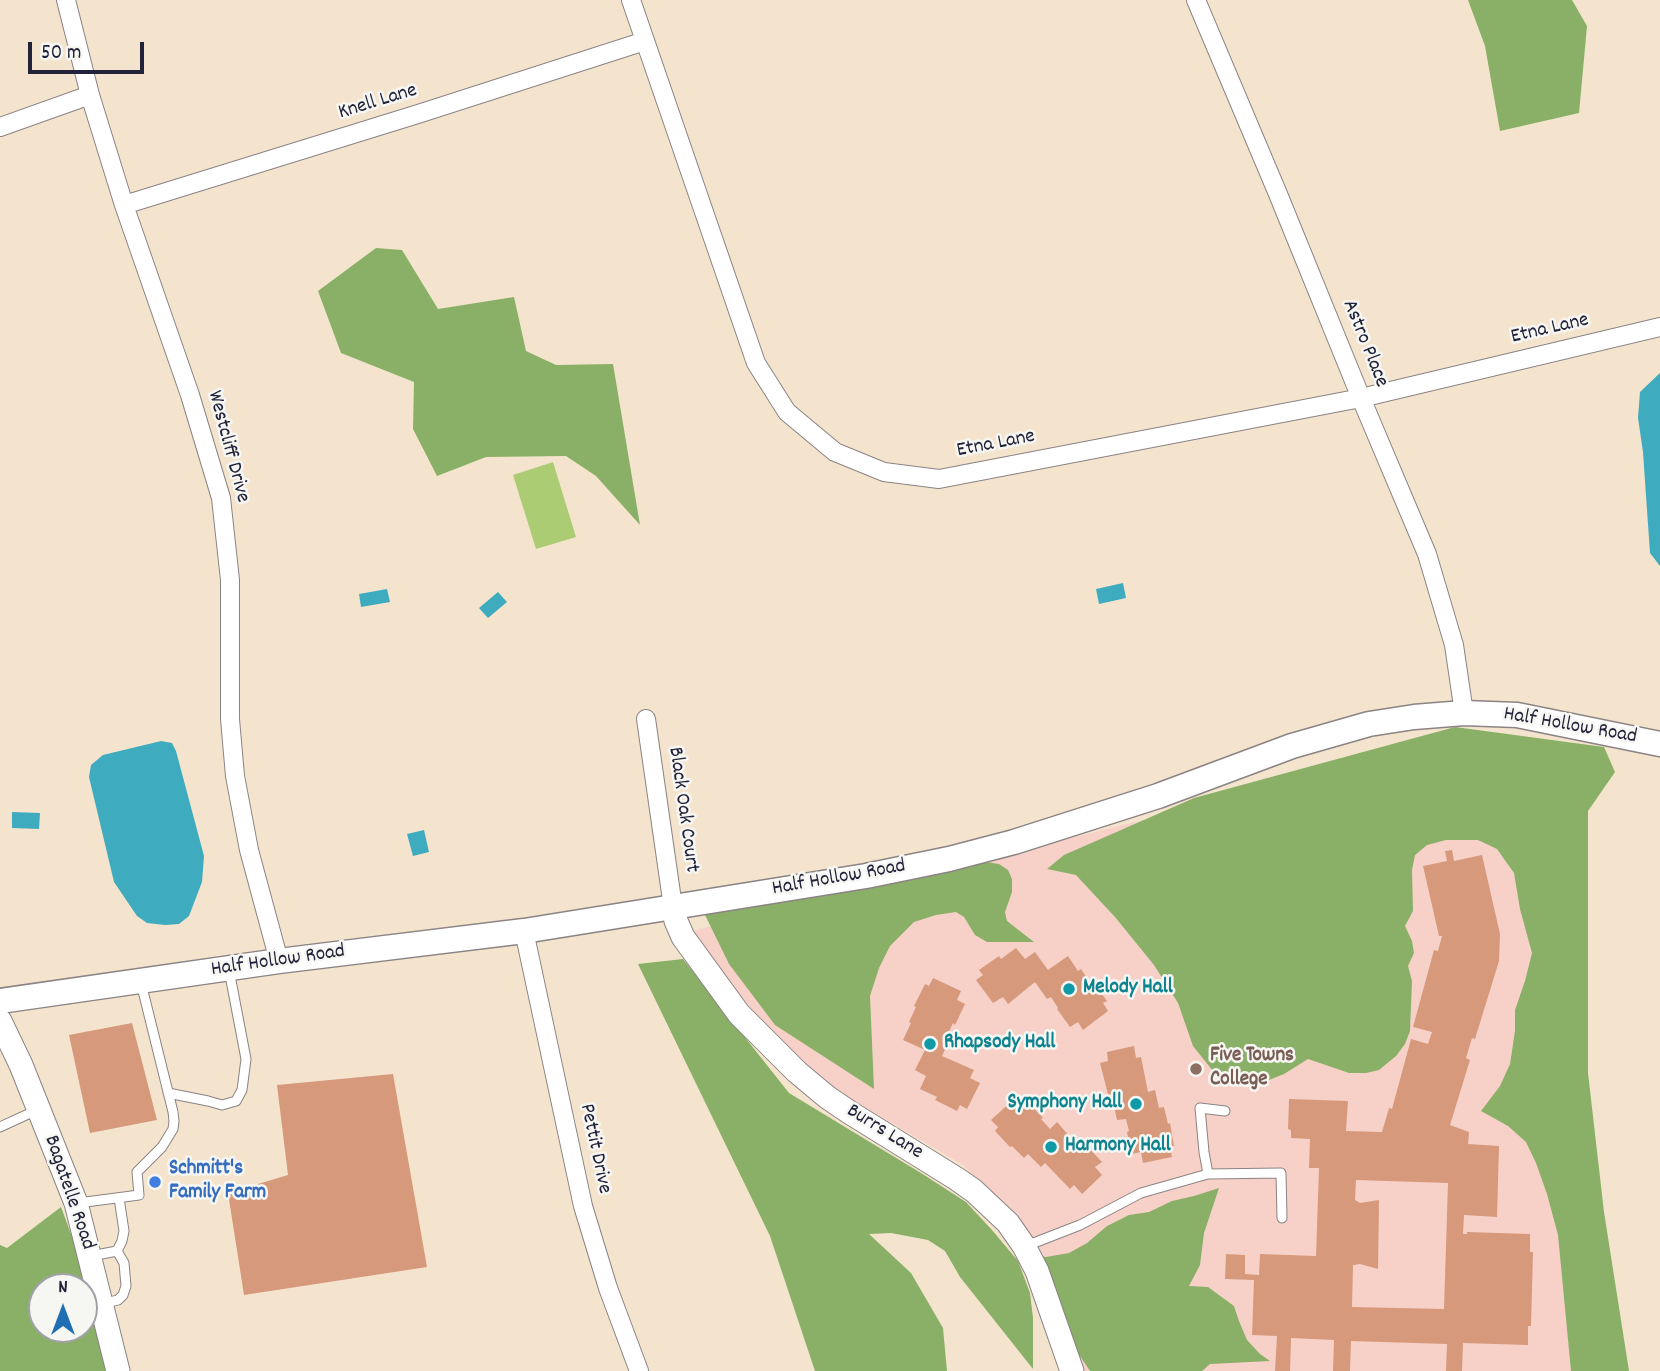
<!DOCTYPE html>
<html>
<head>
<meta charset="utf-8">
<style>
	body { margin:0 }
	#map { position:relative; width:1660px; height:1371px; overflow:hidden; background:#f4e4ce; font-family:Dekko,sans-serif }
	canvas { display:block }
	.north { position:absolute; left:28px; top:1273px; width:70px; height:70px; box-sizing:border-box; background:#f6f6f2; border:2px solid #a1a1a9; border-radius:50%; rotate:0deg; font-size:19px; font-weight:700; line-height:28px; text-align:center; color:#22223b }
	.north::after { content:''; display:block; margin:auto; width:24px; height:32px; background:#1f6fb2; clip-path:polygon(50% 0,100% 100%,50% 72%,0 100%) }
	.scale { position:absolute; left:28px; top:42px; width:116px; height:32px; box-sizing:border-box; border:4px solid #22223b; border-top:0; padding-left:9px; font-size:21px; line-height:24px; white-space:nowrap; color:#22223b; -webkit-text-stroke:5px #f6f6f2; paint-order:stroke }
</style>
</head>
<body>
<div id="map">
<canvas width="1660" height="1371"></canvas>
<div class="north">N</div>
<div class="scale">50 m</div>
</div>
<script>
const ctx = document.querySelector('canvas').getContext('2d');
ctx.lineJoin = 'round';
function fill(path, color) { ctx.fillStyle = color; ctx.fill(path, 'evenodd'); }
const shape = rows => new Path2D(rows.map(r => 'M' + r).join(''));
function strokePath(path, color, width, dash) { ctx.strokeStyle = color; ctx.lineWidth = width; ctx.lineCap = dash ? 'butt' : 'round'; ctx.setLineDash(dash || []); ctx.stroke(path); }
function drawText(font, color, halo, rows, align = 'center') {
  ctx.font = font + ' Dekko,sans-serif'; ctx.lineWidth = 5; ctx.setLineDash([]); ctx.textBaseline = 'middle'; ctx.strokeStyle = halo; ctx.fillStyle = color; for (const [text, x, y, turn = 0] of rows) {
    ctx.save(); ctx.translate(x, y); ctx.rotate((+turn || 0) * Math.PI / 180); ctx.textAlign = isNaN(turn) ? turn : align; if (halo) ctx.strokeText(text, 0, 0); ctx.fillText(text, 0, 0); ctx.restore();
  }
}
fill(shape([
	[1448,745,1565,762,1597,1371,1084,1371,1048,1269,1016,1216,963,1165,839,1092,784,1046,735,993,688,932]
]), '#f7d1c8');
fill(shape([
	[553,462,576,537,536,549,513,475]
]), '#accc74');
fill(shape([
	[1468,0,1572,0,1587,26,1579,113,1500,131,1485,46],
	[376,248,402,250,438,309,514,297,526,351,556,365,613,364,640,525,596,476,566,456,486,457,437,476,413,429,414,382,341,353,318,291],
	[1455,727,1604,747,1615,772,1588,811,1588,1073,1604,1212,1629,1371,1571,1371,1558,1235,1547,1194,1536,1163,1526,1142,1508,1126,1481,1111,1500,1086,1510,1064,1515,1031,1515,1010,1525,981,1532,953,1520,909,1514,873,1497,849,1478,840,1446,840,1427,845,1415,855,1412,870,1413,911,1405,926,1412,941,1414,953,1408,966,1412,981,1410,1031,1405,1044,1396,1056,1379,1070,1366,1073,1349,1073,1308,1059,1284,1074,1269,1080,1244,1082,1232,1082,1213,1071,1193,1046,1178,1003,1154,965,1115,917,1076,875,1047,869,1064,855,1194,798],
	[979,861,999,864,1008,870,1012,879,1012,892,1005,912,1007,921,1034,942,987,942,975,935,964,917,956,912,936,915,914,922,890,946,879,968,870,996,874,1089,775,1025,729,964,705,915,835,891],
	[683,959,789,1093,921,1173,966,1202,992,1230,1018,1261,1030,1293,1033,1318,1033,1369,960,1277,945,1251,928,1240,891,1233,869,1234,911,1273,943,1328,947,1371,815,1371,770,1236,638,964],
	[1219,1188,1204,1233,1200,1265,1189,1286,1208,1287,1234,1306,1239,1321,1247,1340,1260,1354,1270,1361,1210,1364,1202,1371,1090,1371,1078,1353,1040,1256,1046,1257,1069,1253,1087,1243,1107,1226,1129,1215,1149,1212,1172,1201,1194,1196],
	[61,1207,111,1342,116,1371,0,1371,0,1245,7,1248],
	[42,1287,84,1287,84,1329,42,1329]
]), '#89b066');
fill(shape([
	[1660,373,1660,566,1650,553,1643,452,1638,418,1640,392],
	[1123,583,1126,598,1099,604,1096,589],
	[387,589,390,602,361,607,359,594],
	[498,592,507,602,488,618,479,608],
	[161,741,172,743,176,751,204,856,202,882,189,916,179,924,165,925,147,923,137,916,114,882,89,777,91,765,103,755],
	[12,812,40,813,39,829,12,828],
	[424,830,429,852,413,856,407,834]
]), '#3fabbe');
fill(shape([
	[1452,850,1454,861,1482,855,1500,934,1499,961,1475,1039,1472,1038,1466,1058,1470,1060,1450,1125,1469,1132,1468,1144,1499,1146,1497,1217,1464,1215,1463,1234,1467,1234,1467,1232,1530,1234,1530,1252,1533,1252,1531,1326,1528,1326,1528,1345,1463,1343,1462,1371,1446,1371,1447,1344,1351,1341,1350,1371,1333,1371,1334,1340,1291,1338,1290,1371,1275,1371,1277,1336,1252,1335,1254,1280,1225,1279,1226,1254,1245,1255,1245,1274,1259,1275,1260,1254,1316,1256,1319,1168,1309,1168,1310,1139,1291,1138,1291,1130,1288,1129,1289,1099,1348,1101,1346,1131,1382,1132,1389,1108,1392,1109,1411,1039,1428,1044,1432,1032,1413,1027,1434,950,1438,951,1442,936,1439,936,1423,866,1447,861,1445,851],
	[1356,1180,1448,1183,1444,1309,1352,1307,1353,1265,1360,1264,1378,1269,1379,1200,1360,1203,1355,1200],
	[1016,948,1025,959,1035,952,1048,970,1068,956,1078,971,1081,969,1090,983,1092,981,1107,1001,1103,1003,1108,1011,1083,1030,1078,1022,1070,1027,1057,1009,1058,1008,1051,997,1047,999,1035,982,1008,1004,1003,997,993,1003,976,980,983,975,979,970,999,956,1001,959],
	[933,978,961,991,957,1000,965,1004,955,1025,953,1023,947,1036,951,1037,942,1056,974,1070,970,1078,980,1083,967,1109,960,1105,957,1111,935,1100,937,1097,920,1089,926,1076,915,1070,925,1050,903,1040,911,1023,909,1022,916,1007,914,1006,925,984,929,986],
	[132,1023,157,1120,90,1133,69,1035],
	[1134,1046,1136,1058,1141,1057,1148,1092,1155,1090,1159,1108,1164,1107,1168,1124,1170,1123,1174,1146,1170,1147,1172,1157,1143,1163,1141,1152,1131,1154,1127,1132,1129,1131,1126,1119,1117,1120,1113,1101,1110,1102,1100,1063,1108,1061,1107,1052],
	[393,1074,427,1267,244,1295,228,1193,288,1175,277,1085],
	[1013,1100,1020,1107,1027,1101,1043,1118,1041,1119,1050,1129,1057,1122,1070,1137,1073,1134,1085,1147,1086,1145,1102,1162,1095,1167,1102,1175,1082,1194,1074,1185,1070,1189,1045,1163,1041,1167,1028,1154,1024,1158,1012,1146,1010,1147,995,1131,998,1127,991,1120]
]), '#d6997c');
const service = shape([
	[168,1093,208,1101,222,1105,236,1101,242,1090,246,1059,229,970],
	[0,1127,37,1110],
	[1208,1174,1204,1152,1200,1108,1225,1111],
	[78,1203,139,1195,137,1172,162,1147,173,1129,174,1121,173,1112,141,983],
	[1026,1246,1080,1225,1141,1193,1208,1174,1281,1173,1282,1218],
	[91,1256,117,1251,122,1241,124,1231,119,1198],
	[101,1304,118,1300,123,1295,126,1286,124,1263,117,1251]
]);
const minor = shape([
	[66,0,90,95,124,205,190,395,221,498,230,580,230,719,235,776,249,850,279,961],
	[631,0,756,363,787,412,835,452,884,472,939,479,1361,398,1660,327],
	[1196,0,1278,194,1361,398,1427,554,1454,645,1464,713],
	[0,127,90,95],
	[124,205,418,114,645,41],
	[646,719,673,907],
	[524,931,583,1206,608,1288,639,1371]
]);
const tertiary = shape([
	[673,907,676,921,683,937,739,1014,797,1072,827,1097,849,1112,957,1179,974,1191,1008,1223,1024,1246,1037,1271,1072,1371],
	[0,1021,21,1065,76,1203,118,1371]
]);
const secondary = shape([
	[0,1001,279,961,524,931,866,876,949,859,1014,842,1158,796,1292,746,1369,724,1414,717,1464,713,1517,715,1660,744]
]);
strokePath(service, '#8b8384', 11);
strokePath(minor, '#8b8384', 20);
strokePath(tertiary, '#8b8384', 25);
strokePath(secondary, '#8b8384', 27);
strokePath(service, '#fff', 9);
strokePath(minor, '#fff', 18);
strokePath(tertiary, '#fff', 23);
strokePath(secondary, '#fff', 24);
for (const [x, y, r, color] of [
	[1069,989,7,"#0f9aa8"],
	[930,1044,7,"#0f9aa8"],
	[1196,1069,7,"#8d6e63"],
	[1136,1104,7,"#0f9aa8"],
	[1051,1147,7,"#0f9aa8"],
	[155,1182,7,"#3f7fe0"]
]) { const dot = new Path2D(); dot.arc(x, y, r, 0, 2 * Math.PI); ctx.fillStyle = color; ctx.fill(dot); strokePath(dot, '#f6f6f2', 2.5); }
drawText('21px', '#22223b', '#f6f6f2', [
	["Knell Lane",378,103,-17],
	["Etna Lane",1550,330,-13],
	["Astro Place",1364,344,68],
	["Etna Lane",996,445,-11],
	["Westcliff Drive",227,447,75],
	["Half Hollow Road",1570,727,10],
	["Black Oak Court",682,810,82],
	["Half Hollow Road",839,879,-10],
	["Half Hollow Road",278,962,-8],
	["Burrs Lane",884,1133,32],
	["Pettit Drive",594,1149,78],
	["Bagatelle Road",68,1193,71]
]);
drawText('bold 21px', '#0d838f', '#f6f6f2', [
	["Melody Hall",1083,989],
	["Rhapsody Hall",944,1044],
	["Symphony Hall",1122,1104,"right"],
	["Harmony Hall",1065,1147]
], 'left');
drawText('bold 21px', '#785e54', '#f6f6f2', [
	["Five Towns",1210,1057],
	["College",1210,1081]
], 'left');
drawText('bold 21px', '#366cbe', '#f6f6f2', [
	["Schmitt's",169,1170],
	["Family Farm",169,1194]
], 'left');
</script>
</body>
</html>
